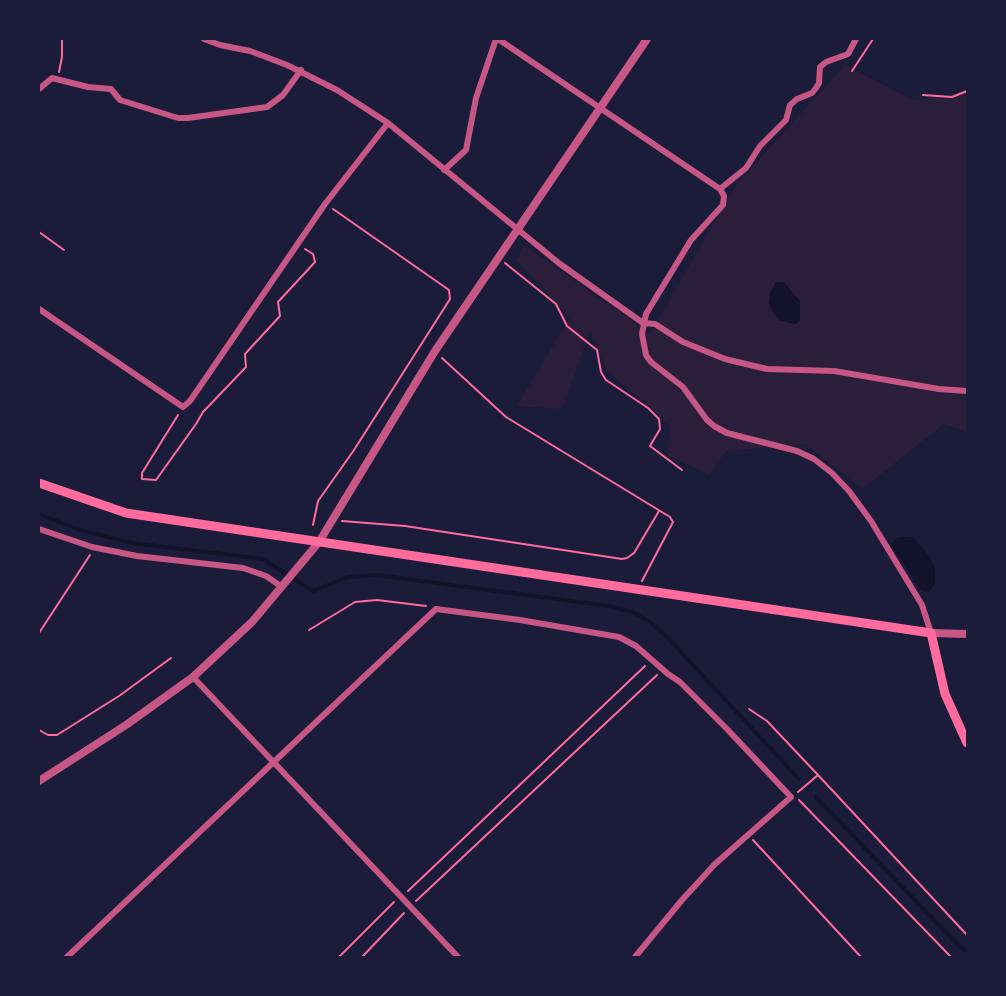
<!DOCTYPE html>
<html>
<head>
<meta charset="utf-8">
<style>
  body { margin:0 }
  #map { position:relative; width:1006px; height:996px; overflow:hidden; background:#1b1b3a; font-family:Ubuntu,sans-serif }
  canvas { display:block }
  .frame { position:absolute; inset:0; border:40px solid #1b1b3a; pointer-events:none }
</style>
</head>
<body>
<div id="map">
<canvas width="1006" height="996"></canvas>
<div class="frame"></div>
</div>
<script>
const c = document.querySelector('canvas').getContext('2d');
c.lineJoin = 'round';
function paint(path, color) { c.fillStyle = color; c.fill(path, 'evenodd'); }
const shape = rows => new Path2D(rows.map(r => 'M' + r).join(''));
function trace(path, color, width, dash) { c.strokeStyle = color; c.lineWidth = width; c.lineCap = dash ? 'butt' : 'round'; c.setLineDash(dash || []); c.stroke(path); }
paint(shape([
  [845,65,913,100,967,93,967,432,944,424,862,489,805,444,726,451,709,474,668,456,670,426,605,369,590,332,562,409,517,406,570,317,516,260,524,245,650,334,735,186]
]), '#2a1e3b');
paint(shape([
  [776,282,784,282,800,301,800,320,796,324,781,321,772,312,769,302,771,291],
  [901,537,913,537,930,557,935,568,935,583,930,591,925,592,920,589,891,545,897,538]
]), '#12122b');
trace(shape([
  [39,514,80,530,133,543,263,559,313,591,348,577,376,575,609,606,632,612,650,622,666,636,799,779],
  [816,797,959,946,967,952]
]), '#12122b', 4);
trace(shape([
  [852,71,873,39],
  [59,72,62,57,62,39],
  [923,95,952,97,967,91],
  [39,232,64,250],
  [505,263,556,304,567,326,597,350,601,372,606,380,648,408,659,419,660,429,650,446,682,470],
  [442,358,506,417,670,517,673,522,642,581],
  [178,415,142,473,142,479,156,480,196,424,203,412,246,367,245,354,280,316,278,302,315,262,313,254,305,249],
  [342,521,405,526,622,559,627,558,634,553,659,511],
  [313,525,318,501,354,450,450,299,449,290,333,209],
  [309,630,355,602,377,600,426,606],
  [39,633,90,555],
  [749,709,767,721,818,775],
  [39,730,48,735,57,735,119,696,171,658],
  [798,792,818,775,967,935],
  [799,800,951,957],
  [753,840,861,957],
  [408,891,645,666],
  [416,901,657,675],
  [339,957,394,902],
  [362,957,404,913]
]), '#ff6b9d', 2);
trace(shape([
  [204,39,220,45,250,51,287,65,337,90,388,123,560,264,643,323,655,324,683,342,725,359,767,369,834,371,939,389,967,391],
  [498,39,720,189,724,196,723,205,691,240,646,314,642,334,646,355,651,362,683,387,707,420,714,426,727,433,797,451,814,459,832,473,849,491,871,521,922,605,931,633],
  [39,89,52,78,88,87,111,89,120,100,178,118,188,118,267,107,283,95,301,70],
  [444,170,466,150,476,98,496,39],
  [720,189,746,168,760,146,786,120,790,105,797,99,812,93,816,88,819,83,820,67,826,62,848,54,856,39],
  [39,309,183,407,190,401,325,204,388,123],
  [39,529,92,547,137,556,243,568,266,576,282,587],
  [193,677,458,957],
  [67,957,436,609,520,620,619,637,636,646,668,674,680,682,727,729,791,797,715,864,682,900,635,957]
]), '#c65784', 6);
trace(shape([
  [931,633,967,634],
  [39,781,126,725,193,677,252,622,319,542,435,351,647,39]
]), '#c65784', 8);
trace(shape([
  [39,483,126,513,931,633,945,694,967,743]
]), '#ff6b9d', 9);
</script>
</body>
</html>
